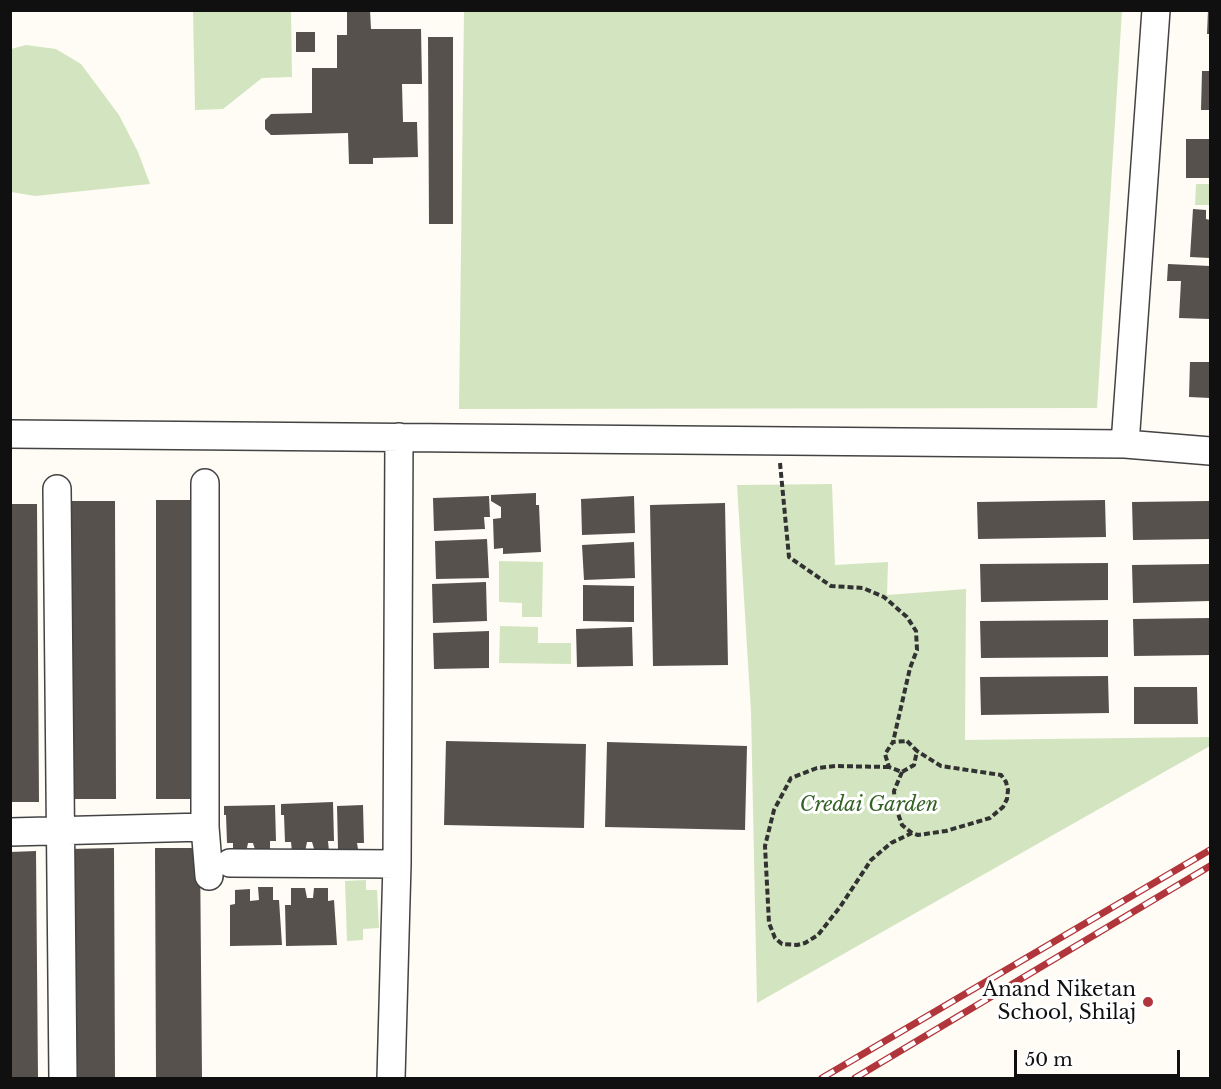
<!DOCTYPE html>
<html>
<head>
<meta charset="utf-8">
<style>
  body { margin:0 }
  #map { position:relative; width:1221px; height:1089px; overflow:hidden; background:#fefcf4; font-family:"Libre Baskerville",serif }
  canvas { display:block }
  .frame { position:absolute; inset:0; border:12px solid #101010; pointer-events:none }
  .scale { position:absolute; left:1014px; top:1050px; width:166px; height:27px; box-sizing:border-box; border:3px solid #101010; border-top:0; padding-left:8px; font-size:18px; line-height:21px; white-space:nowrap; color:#101010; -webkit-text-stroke:4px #fff; paint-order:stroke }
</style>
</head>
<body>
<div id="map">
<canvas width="1221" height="1089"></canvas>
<div class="frame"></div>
<div class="scale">50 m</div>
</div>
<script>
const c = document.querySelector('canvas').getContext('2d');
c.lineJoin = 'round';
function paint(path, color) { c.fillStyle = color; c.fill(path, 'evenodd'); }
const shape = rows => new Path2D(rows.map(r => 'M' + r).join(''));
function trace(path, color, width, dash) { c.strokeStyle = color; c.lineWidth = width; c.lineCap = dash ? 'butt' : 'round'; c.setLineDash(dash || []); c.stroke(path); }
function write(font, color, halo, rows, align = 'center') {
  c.font = font + ' "Libre Baskerville",serif'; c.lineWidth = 6; c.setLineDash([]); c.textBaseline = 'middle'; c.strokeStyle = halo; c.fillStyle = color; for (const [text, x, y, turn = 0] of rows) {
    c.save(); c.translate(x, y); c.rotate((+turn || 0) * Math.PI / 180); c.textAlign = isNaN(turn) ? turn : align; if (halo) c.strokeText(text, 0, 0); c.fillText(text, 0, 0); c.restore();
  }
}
paint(shape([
  [193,11,291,11,292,77,262,78,223,109,195,110],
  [464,11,1122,11,1097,408,459,409],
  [26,45,56,49,81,64,119,115,138,152,150,184,35,196,11,192,11,49],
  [1196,184,1210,184,1210,205,1195,205],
  [832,484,835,565,888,562,887,595,966,589,965,740,1210,737,1210,746,757,1003,751,712,737,485],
  [499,561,543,562,542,617,522,617,522,603,499,602],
  [500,626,538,627,538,643,571,643,571,664,499,663],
  [366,880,366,890,377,890,379,928,363,929,363,940,347,941,345,881]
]), '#d3e5c0');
paint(shape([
  [347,10,370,10,371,29,421,29,422,84,402,84,403,122,417,122,418,157,373,158,373,164,349,164,348,133,275,135,271,135,265,129,265,120,271,114,312,113,312,68,337,68,337,35,347,35],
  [1208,10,1210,10,1210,34,1207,34],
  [296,32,315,32,315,52,296,52],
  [428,37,453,37,453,224,429,224],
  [1202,71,1210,71,1210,110,1201,110],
  [1186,139,1210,139,1210,178,1186,178],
  [1193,209,1206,210,1206,219,1210,220,1210,258,1190,257],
  [1168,264,1210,266,1210,319,1179,318,1181,281,1167,281],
  [1190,362,1210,362,1210,398,1189,397],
  [536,493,536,505,539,505,541,552,503,554,503,548,494,549,493,519,501,518,501,507,491,501,491,495],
  [489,496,490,517,484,517,485,529,434,531,433,498],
  [634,496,635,533,582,535,581,499],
  [156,500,201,500,203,799,156,799],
  [1105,500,1106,537,978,539,977,502],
  [70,501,115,501,116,799,70,799],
  [1210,501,1210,539,1133,540,1132,502],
  [725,503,728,665,653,666,650,505],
  [10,504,37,504,39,802,10,802],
  [487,539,489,578,436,579,435,541],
  [634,542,635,578,584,580,582,545],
  [1108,563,1108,600,981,602,980,564],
  [1210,564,1210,601,1133,603,1132,565],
  [486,582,487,621,433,623,432,584],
  [583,585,634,586,634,622,583,621],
  [1210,618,1210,655,1134,656,1133,619],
  [1108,620,1108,657,981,658,980,621],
  [632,627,633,666,577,667,576,629],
  [489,631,489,668,434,669,433,633],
  [1108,676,1109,713,981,715,980,677],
  [1134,687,1197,687,1198,724,1134,724],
  [446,741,586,744,584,828,444,825],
  [607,742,747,746,745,830,605,827],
  [333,802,334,841,328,841,329,851,315,852,312,842,307,842,305,852,292,852,291,842,285,842,284,815,281,815,281,804],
  [275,805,276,841,270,841,270,853,256,853,253,843,248,843,246,853,233,853,233,843,227,843,226,815,224,815,224,806],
  [363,805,364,843,357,843,358,849,338,849,337,806],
  [114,848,115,1078,69,1078,69,849],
  [155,848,200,848,202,1078,156,1078],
  [36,851,38,1078,10,1078,10,852],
  [258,887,273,887,273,900,279,900,282,945,230,946,230,905,235,904,235,890,250,889,250,901,259,900],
  [291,888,305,888,307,898,313,898,314,888,328,888,328,901,334,900,337,945,286,946,285,905,291,905]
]), '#57514d');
const minor = shape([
  [10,434,1125,444,1210,451],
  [1125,444,1156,10],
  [57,489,63,1078],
  [205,827,209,876],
  [10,832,205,827,205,483],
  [230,863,397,864],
  [391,1078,397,864,399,437]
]);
trace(minor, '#434343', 30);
trace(shape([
  [780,463,789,557,831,586,863,588,884,597,907,617,916,631,917,650,910,668,893,742],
  [907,741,917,751,914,765,902,772,889,767,885,754,893,742,907,741],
  [889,767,836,766,817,768,791,778,774,810,765,846,769,923,775,938,782,944,797,945,805,943,818,935,840,907,871,860,891,843,912,833],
  [902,772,894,791,895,805,902,825,912,833,918,835,946,831,990,818,1003,807,1007,799,1008,790,1006,782,1001,775,941,766,917,751]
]), '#323232', 4, [6, 3]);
trace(minor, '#fff', 27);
const rail = shape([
  [822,1078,1210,850],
  [855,1078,1210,866]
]);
trace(rail, '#b1363c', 7);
trace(rail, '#fff', 4.5, [14]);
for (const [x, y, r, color] of [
  [1148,1002,6,"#b1363c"]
]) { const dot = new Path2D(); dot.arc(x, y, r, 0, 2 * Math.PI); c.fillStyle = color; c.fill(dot); trace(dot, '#fff', 2); }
write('italic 20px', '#336126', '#fff', [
  ["Credai Garden",869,805]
]);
write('20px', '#101010', '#fff', [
  ["Anand Niketan",1136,990],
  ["School, Shilaj",1136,1013]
], 'right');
</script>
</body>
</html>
